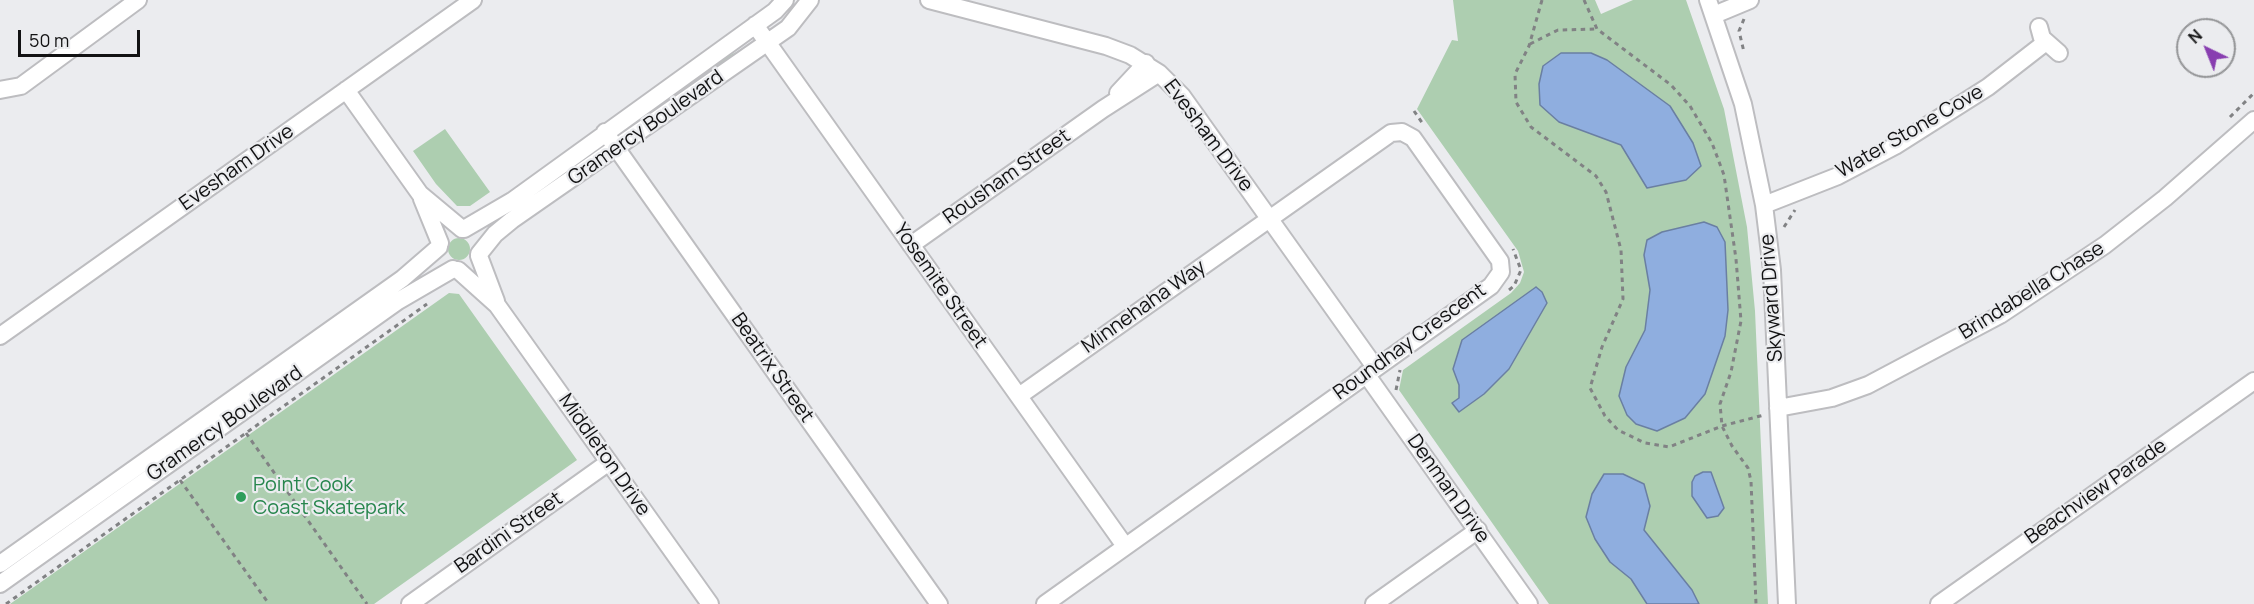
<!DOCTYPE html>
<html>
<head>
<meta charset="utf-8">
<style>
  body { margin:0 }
  #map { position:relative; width:2254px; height:604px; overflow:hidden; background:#ebecef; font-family:Manrope,sans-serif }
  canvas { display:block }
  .north { position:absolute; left:2176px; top:18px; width:60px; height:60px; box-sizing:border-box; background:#ebecef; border:2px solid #949597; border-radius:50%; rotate:317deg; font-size:16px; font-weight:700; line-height:24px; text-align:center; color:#121213 }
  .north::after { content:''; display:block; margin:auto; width:21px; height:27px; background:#883eb0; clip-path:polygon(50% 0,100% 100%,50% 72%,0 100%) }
  .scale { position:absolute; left:18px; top:30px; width:122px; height:27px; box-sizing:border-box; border:3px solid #121213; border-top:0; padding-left:8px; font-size:18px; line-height:21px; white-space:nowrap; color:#121213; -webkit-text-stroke:4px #ebecef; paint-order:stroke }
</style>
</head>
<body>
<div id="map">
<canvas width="2254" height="604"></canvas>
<div class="north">N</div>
<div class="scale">50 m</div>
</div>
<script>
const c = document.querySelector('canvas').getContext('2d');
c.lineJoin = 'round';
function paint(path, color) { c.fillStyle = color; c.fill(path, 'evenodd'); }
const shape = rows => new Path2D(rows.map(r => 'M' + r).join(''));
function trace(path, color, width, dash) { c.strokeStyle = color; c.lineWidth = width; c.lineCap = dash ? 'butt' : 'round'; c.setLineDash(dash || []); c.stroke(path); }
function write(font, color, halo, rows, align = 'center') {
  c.font = font + ' Manrope,sans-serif'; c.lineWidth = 4.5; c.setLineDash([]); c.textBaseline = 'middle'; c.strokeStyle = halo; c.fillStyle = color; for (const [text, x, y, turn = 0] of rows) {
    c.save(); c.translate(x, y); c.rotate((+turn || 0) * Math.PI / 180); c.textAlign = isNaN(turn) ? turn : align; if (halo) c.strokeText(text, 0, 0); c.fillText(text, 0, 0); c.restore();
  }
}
paint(shape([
  [1453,0,1595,0,1601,14,1633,0,1686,0,1724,109,1747,227,1755,311,1768,604,1549,604,1399,390,1403,370,1511,293,1520,283,1524,272,1518,251,1417,109,1452,40,1458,41],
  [746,48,627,130,721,59],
  [445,129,490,192,470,206,457,206,436,184,413,151],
  '448 249a11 11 0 1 1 22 0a11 11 0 1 1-22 0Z',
  [449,293,459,294,577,460,422,570,374,604,10,604]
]), '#adceb0');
const water = shape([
  [1561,53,1591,53,1607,60,1670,106,1693,143,1701,166,1686,180,1647,188,1621,145,1559,122,1540,105,1539,84,1543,66,1561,53],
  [1704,222,1717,227,1725,242,1728,310,1725,336,1705,394,1685,418,1657,431,1636,424,1627,415,1619,396,1626,367,1645,330,1650,290,1644,255,1647,240,1662,232,1704,222],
  [1536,287,1542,292,1547,303,1509,369,1484,394,1459,412,1452,403,1459,398,1459,385,1453,369,1462,340,1536,287],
  [1703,472,1711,472,1724,508,1718,516,1707,518,1692,496,1692,482,1695,476,1703,472],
  [1604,474,1623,474,1644,484,1650,506,1644,530,1692,590,1699,604,1647,604,1631,579,1610,562,1595,539,1586,517,1592,494,1604,474]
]);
paint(water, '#8faedf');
trace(water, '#6a7fa2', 1.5);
const street = shape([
  [929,0,1106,46,1130,55,1159,73,1182,96,1375,367],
  [1708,0,1743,104,1764,205,1772,270,1787,604],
  [1714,15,1750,0],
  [755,25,1125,546],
  [2039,27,2042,38,2059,53],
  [0,90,21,86,138,0],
  [346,90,420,194,462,229],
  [1118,93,1146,63],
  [605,132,939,604],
  [422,199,440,243],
  [1764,205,1838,176,1895,146,1988,87,2046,42],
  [464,229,512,201,775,11,785,0],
  [911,245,1103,109,1159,73],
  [479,254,495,234,512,220,788,28,810,0],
  [479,256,496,301],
  [458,270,497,305,710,604],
  [0,336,473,0],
  [1366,374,1529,604],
  [1019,396,1391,133,1402,132,1413,138,1500,261,1501,272,1491,286,1045,604],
  [1778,408,1832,398,1868,385,2000,315,2105,245,2165,198,2254,120],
  [0,564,402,279,439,247],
  [0,584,398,301,453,269],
  [410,604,609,462],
  [1374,604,1478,530],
  [1939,604,2254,381]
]);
trace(street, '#bdbdc0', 20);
trace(shape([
  [1542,0,1529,46,1515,74,1516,102,1531,127,1596,176,1606,192,1621,250,1623,299,1602,347,1590,388,1605,416,1618,430,1645,443,1669,447,1722,426,1764,415],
  [1584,0,1597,29,1671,85,1690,106,1712,143,1724,175,1736,259,1741,321,1731,372,1720,404,1722,426,1732,446,1748,468,1751,481,1756,604],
  [1744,19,1739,31,1744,52],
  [1530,44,1558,30,1597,29],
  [1414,111,1423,124],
  [2230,117,2254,93],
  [1784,227,1795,210],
  [1509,290,1514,286,1521,270,1513,249],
  [1396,390,1400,370],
  [246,433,367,604],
  [180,480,269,604],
  [6,604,427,304]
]), '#818284', 3, [4.5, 4.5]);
trace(street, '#fff', 16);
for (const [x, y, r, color] of [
  [241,497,6,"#2e9e5b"]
]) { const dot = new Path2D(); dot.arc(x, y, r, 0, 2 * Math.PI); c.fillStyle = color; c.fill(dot); trace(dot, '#ebecef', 2); }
write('20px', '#121213', '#ebecef', [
  ["Gramercy Boulevard",646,128,-35],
  ["Water Stone Cove",1910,132,-30],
  ["Evesham Drive",1208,136,53],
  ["Evesham Drive",237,168,-35],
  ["Rousham Street",1007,177,-35],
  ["Yosemite Street",940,286,55],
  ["Brindabella Chase",2032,291,-32],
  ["Skyward Drive",1772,298,-94],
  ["Minnehaha Way",1144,307,-35],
  ["Roundhay Crescent",1410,342,-36],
  ["Beatrix Street",772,368,55],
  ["Gramercy Boulevard",225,424,-35],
  ["Middleton Drive",604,455,55],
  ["Denman Drive",1448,489,55],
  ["Beachview Parade",2096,492,-35],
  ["Bardini Street",509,533,-35]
]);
write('20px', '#27864d', '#ebecef', [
  ["Point Cook",253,485],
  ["Coast Skatepark",253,508]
], 'left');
</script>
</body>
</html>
